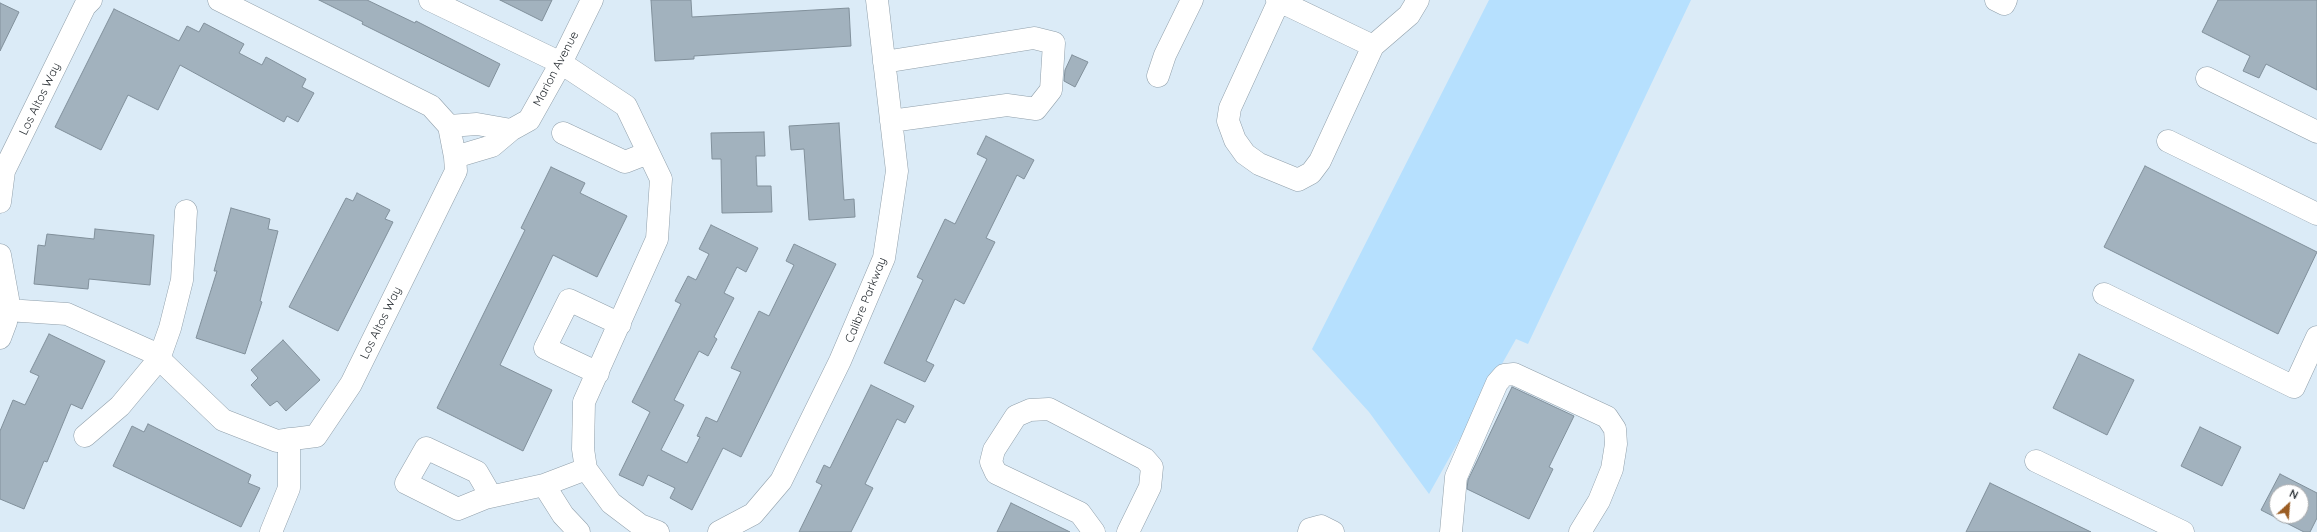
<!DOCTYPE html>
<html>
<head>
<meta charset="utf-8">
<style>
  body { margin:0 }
  #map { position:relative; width:2317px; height:532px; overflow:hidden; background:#dbebf7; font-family:Quicksand,sans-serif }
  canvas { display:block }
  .north { position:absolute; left:2269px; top:484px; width:40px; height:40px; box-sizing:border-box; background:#fff; border:1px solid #a9abad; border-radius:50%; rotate:26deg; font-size:11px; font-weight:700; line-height:16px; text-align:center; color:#282e33 }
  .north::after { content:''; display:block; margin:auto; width:14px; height:18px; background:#9b5d23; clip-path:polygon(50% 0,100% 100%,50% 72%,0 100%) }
</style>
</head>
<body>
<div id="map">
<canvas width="2317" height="532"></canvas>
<div class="north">N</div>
</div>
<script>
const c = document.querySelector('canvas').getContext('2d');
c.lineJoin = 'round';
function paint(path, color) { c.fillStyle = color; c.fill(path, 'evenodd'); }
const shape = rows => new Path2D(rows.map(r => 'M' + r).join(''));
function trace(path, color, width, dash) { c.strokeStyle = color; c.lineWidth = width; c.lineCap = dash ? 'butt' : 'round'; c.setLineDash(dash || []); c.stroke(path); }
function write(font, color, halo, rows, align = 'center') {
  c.font = font + ' Quicksand,sans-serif'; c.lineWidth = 4; c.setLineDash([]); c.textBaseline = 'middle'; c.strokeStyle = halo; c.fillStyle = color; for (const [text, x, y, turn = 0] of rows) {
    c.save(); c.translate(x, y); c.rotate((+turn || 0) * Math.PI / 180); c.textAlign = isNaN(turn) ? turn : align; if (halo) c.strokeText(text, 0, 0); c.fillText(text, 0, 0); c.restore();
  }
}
paint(shape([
  [1489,0,1691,0,1528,344,1516,339,1429,494,1369,412,1312,349]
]), '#b6e0fe');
const building = shape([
  [319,0,367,0,415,23,416,21,500,64,489,87,362,24,363,22,319,0],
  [500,0,552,0,542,21,500,0],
  [651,0,691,0,692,17,849,8,851,46,694,56,694,59,655,61,651,0],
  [2218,0,2317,0,2317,90,2266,64,2259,78,2243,71,2250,56,2202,32,2218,0],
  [0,3,19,12,0,51,0,3],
  [114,9,179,41,187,26,199,32,204,23,244,44,239,53,262,65,266,57,306,79,302,87,314,93,298,122,287,116,284,122,180,65,158,110,128,95,101,150,55,127,114,9],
  [1072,55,1088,62,1075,87,1064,81,1065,70,1072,55],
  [839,123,844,200,854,199,855,217,809,220,804,149,791,150,789,126,839,123],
  [764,132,765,156,756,156,757,186,771,186,772,212,722,213,721,159,712,159,711,133,764,132],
  [986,136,1034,160,1024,179,1017,175,986,238,995,242,964,304,955,299,926,361,934,365,925,382,884,363,923,280,917,277,945,219,955,224,987,159,977,154,986,136],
  [2145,166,2317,252,2278,334,2104,247,2145,166],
  [551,167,585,183,580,193,627,216,597,277,553,255,500,365,552,390,523,451,437,408,525,230,521,228,551,167],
  [357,193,390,210,385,219,393,222,338,331,289,307,346,198,353,201,357,193],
  [231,208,270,219,268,229,278,231,260,301,262,302,245,354,196,338,217,271,214,271,231,208],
  [711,225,758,248,746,272,737,267,724,293,734,298,714,337,717,339,708,356,699,351,674,400,684,405,661,450,687,463,700,437,697,436,706,417,717,422,741,372,731,368,759,311,769,316,794,265,786,261,794,244,836,264,741,457,723,448,692,510,670,498,675,488,648,475,643,486,619,475,650,412,632,402,681,304,675,301,688,276,696,280,709,254,699,249,711,225],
  [95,229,154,235,150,285,89,279,88,289,34,284,38,245,45,246,47,234,94,239,95,229],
  [49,334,105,361,82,409,71,404,47,462,44,461,24,509,0,499,0,431,13,400,25,405,39,376,30,372,49,334],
  [283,340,320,380,286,411,277,401,270,406,251,385,258,378,251,370,283,340],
  [2079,354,2134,380,2107,435,2053,408,2079,354],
  [871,385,914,406,905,423,897,419,865,484,873,488,851,532,799,532,822,485,816,482,824,465,830,468,871,385],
  [1512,387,1574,416,1549,467,1553,469,1529,519,1467,489,1468,480,1478,459,1512,387],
  [148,424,251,475,248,483,260,488,241,527,113,466,132,426,144,432,148,424],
  [2200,427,2241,447,2222,486,2181,466,2200,427],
  [2280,474,2317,493,2317,518,2310,532,2304,532,2261,510,2280,474],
  [2277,492,2301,492,2301,516,2277,516,2277,492],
  [1990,483,2091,532,1966,532,1990,483],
  [1011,503,1070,532,997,532,1011,503]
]);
paint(building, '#a2b2be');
trace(building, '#81909b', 1);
const minor = shape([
  [430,0,561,63,626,106,661,179,657,239,584,402,583,449,586,469,611,503,640,525,658,532],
  [1277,0,1373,46,1320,161,1311,173,1298,180,1259,164,1245,154,1235,140,1228,121,1230,108,1279,1],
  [1996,0,2004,4,2006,0],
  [1373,46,1409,15,1418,0],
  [884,62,1034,38,1054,43,1051,90,1036,109,1007,105,891,121],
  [1158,76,1165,55,1192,0],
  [2207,78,2317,132],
  [449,126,477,124,511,130],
  [563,133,625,162,648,153],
  [2168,141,2317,214],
  [455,157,492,146,511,130,529,120,561,63,592,0],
  [0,202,4,171,85,6,91,0],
  [0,255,8,299,6,322,0,338],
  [2104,294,2294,387,2317,337],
  [7,310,67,314,152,352,223,420,277,441,316,436,351,384,456,171,455,157,449,126,431,106,219,0],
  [598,373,545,348,569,300,620,324],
  [85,436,120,406,159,359,170,328,182,280,186,211],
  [2036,461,2183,532],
  [544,485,563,515,579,532],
  [491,496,477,472,426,448,406,483,458,509,485,498,544,485,586,469],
  [271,532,289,488,289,439],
  [719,532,753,514,781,481,840,361,884,258,897,171,877,0],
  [1094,532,1080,513,996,473,991,462,994,450,1016,416,1030,410,1049,409,1145,459,1152,467,1150,487,1128,532],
  [1309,532,1310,529,1321,526,1333,532],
  [1451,532,1456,477,1497,383,1504,375,1514,374,1607,417,1615,429,1616,444,1612,469,1599,501,1580,532]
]);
trace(minor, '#909faa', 23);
trace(minor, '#fff', 22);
write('12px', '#282e33', '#fff', [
  ["Marion Avenue",556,69,-62],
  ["Los Altos Way",40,99,-64],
  ["Calibre Parkway",866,300,-68],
  ["Los Altos Way",381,323,-64]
]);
</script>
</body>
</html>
